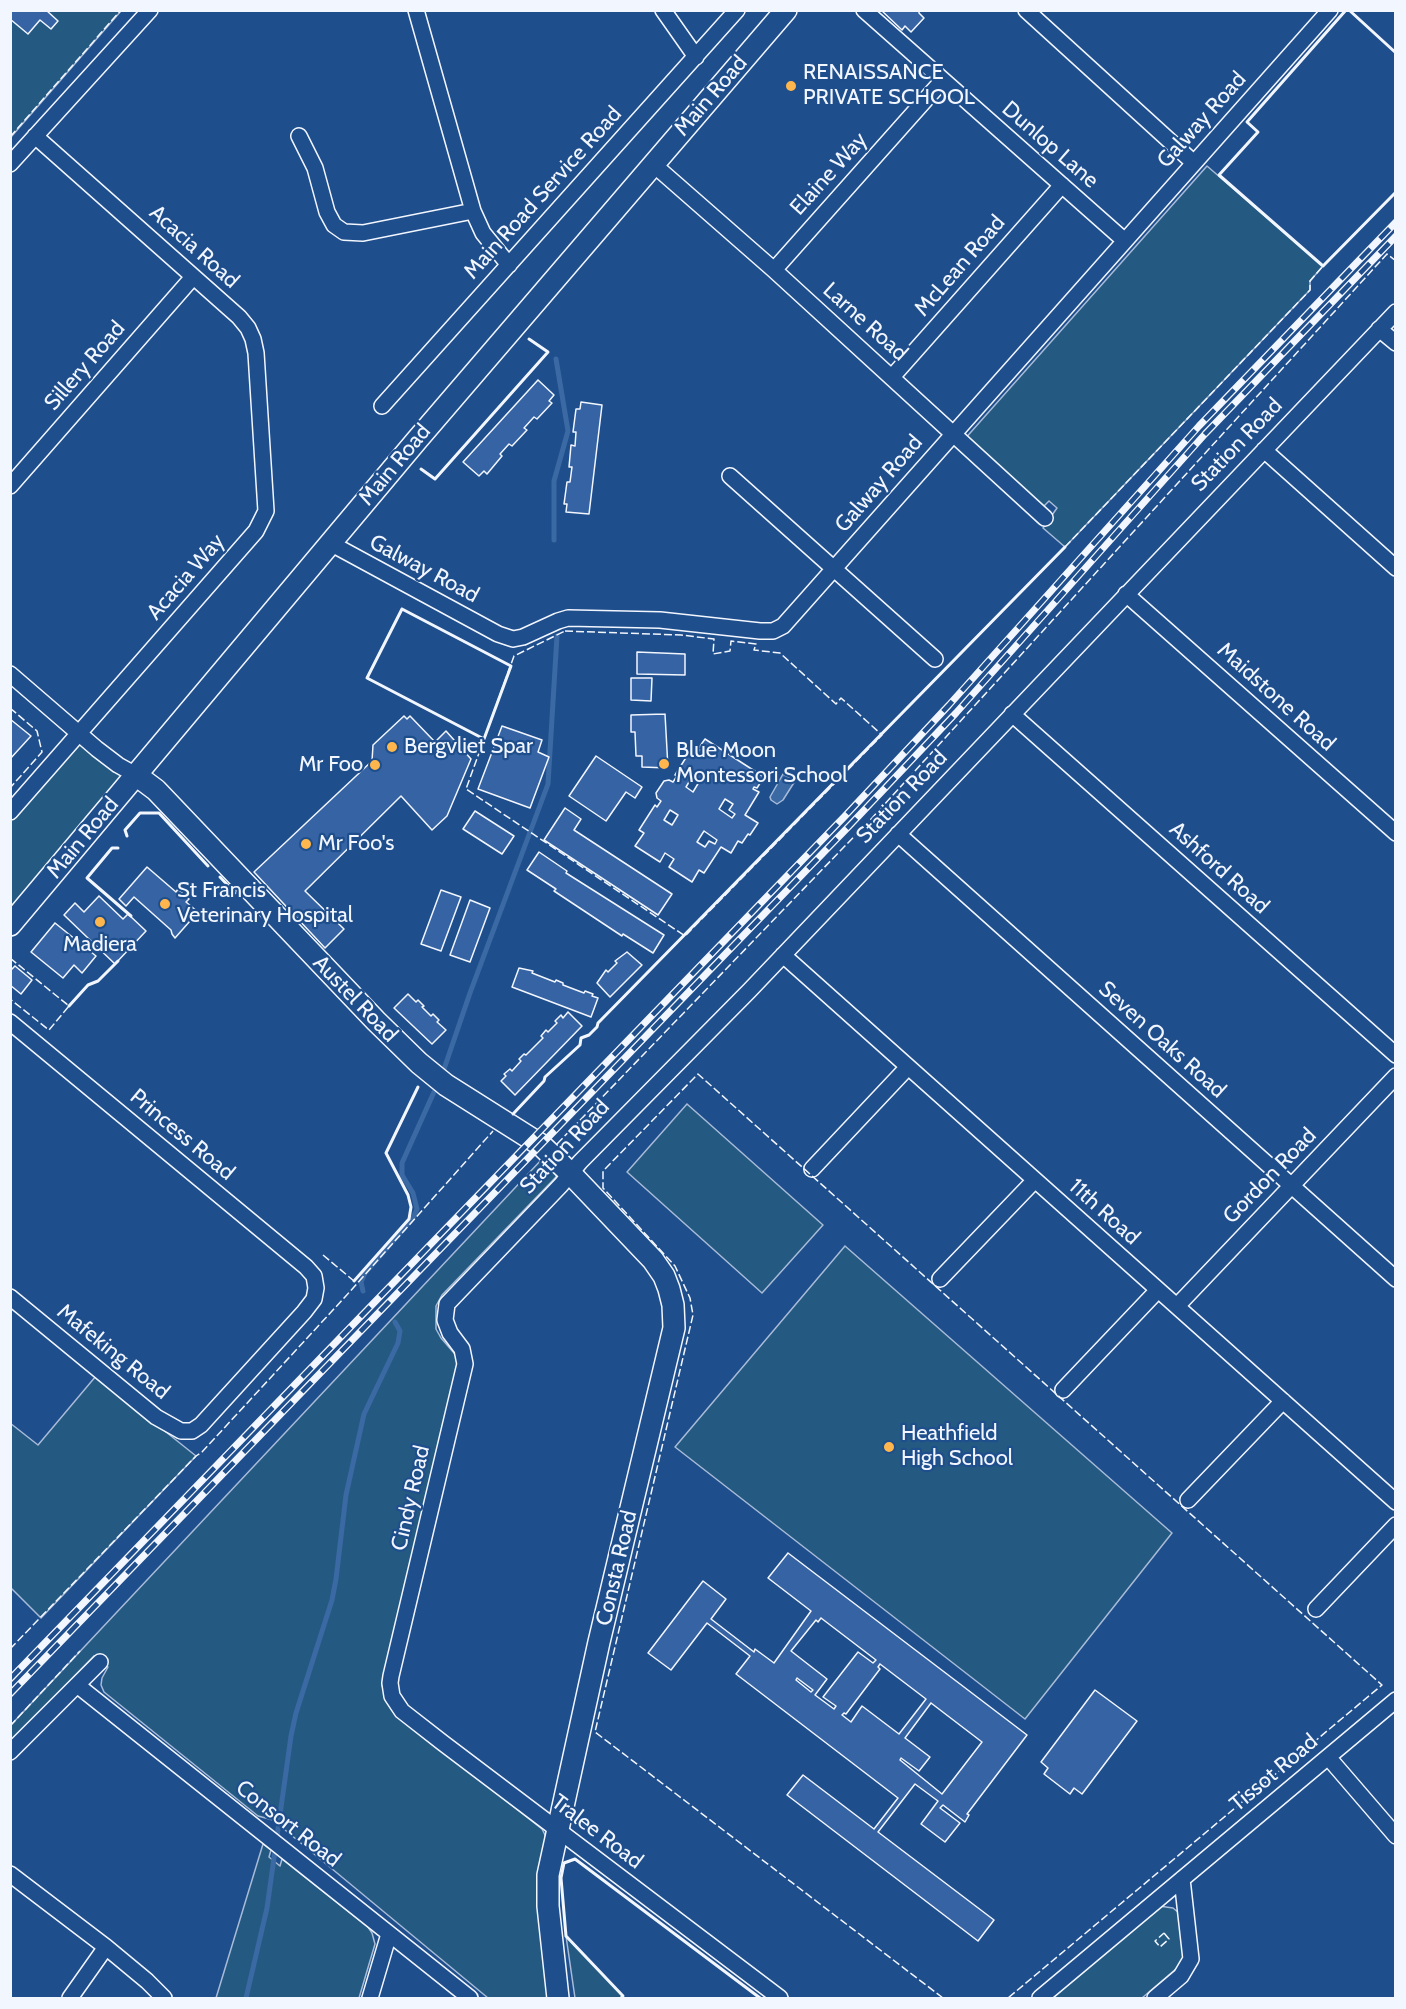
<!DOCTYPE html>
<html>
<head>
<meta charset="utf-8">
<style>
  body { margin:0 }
  #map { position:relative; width:1406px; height:2009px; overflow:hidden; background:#1f4e8c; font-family:Cabin,sans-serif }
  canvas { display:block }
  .frame { position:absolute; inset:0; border:12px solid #f2f6ff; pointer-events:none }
</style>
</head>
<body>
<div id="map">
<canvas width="1406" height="2009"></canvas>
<div class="frame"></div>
</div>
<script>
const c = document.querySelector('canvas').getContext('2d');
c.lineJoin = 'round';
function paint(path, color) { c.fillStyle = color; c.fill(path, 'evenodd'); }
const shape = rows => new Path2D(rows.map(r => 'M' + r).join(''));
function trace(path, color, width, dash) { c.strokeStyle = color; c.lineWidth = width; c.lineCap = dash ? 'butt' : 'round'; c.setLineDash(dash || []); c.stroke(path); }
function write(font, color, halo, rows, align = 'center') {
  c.font = font + ' Cabin,sans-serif'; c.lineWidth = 4.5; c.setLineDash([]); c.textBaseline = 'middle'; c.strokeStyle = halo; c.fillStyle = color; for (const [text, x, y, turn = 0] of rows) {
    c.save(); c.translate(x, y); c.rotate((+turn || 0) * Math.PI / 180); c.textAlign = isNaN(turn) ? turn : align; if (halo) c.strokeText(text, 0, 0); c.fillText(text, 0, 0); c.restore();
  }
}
const green = shape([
  [11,11,121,11,11,137,11,11],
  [1207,166,1323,266,1310,281,1310,290,1065,547,1043,528,1057,508,1049,501,1041,509,963,441,1207,166],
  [78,734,136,775,11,922,11,812,78,734],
  [687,1104,823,1225,762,1293,627,1172,687,1104],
  [543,1158,557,1174,556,1177,442,1295,436,1306,436,1329,441,1338,454,1353,457,1359,457,1367,382,1685,387,1702,396,1714,542,1829,545,1835,549,1998,488,1998,273,1820,258,1816,104,1692,101,1685,102,1678,108,1667,94,1656,11,1742,10,1726,543,1158],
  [845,1246,1172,1533,1025,1719,675,1447,845,1246],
  [96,1376,196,1456,41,1618,11,1588,10,1423,38,1445,96,1376],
  [263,1844,271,1850,269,1857,280,1866,282,1859,368,1927,372,1933,375,1944,359,1998,216,1998,263,1844],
  [1159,1906,1173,1908,1179,1913,1184,1948,1183,1959,1177,1968,1142,1998,1051,1998,1159,1906],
  [566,1936,623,1996,621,1998,575,1998,566,1936]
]);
paint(green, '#245a82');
trace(green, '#a8bbd7', 1.5);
const water = shape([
  [783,774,795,781,783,800,777,804,771,800,770,797,783,774]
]);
paint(water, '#3b69a3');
trace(water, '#a8bbd7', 1.5);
trace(shape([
  [554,540,554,481,568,431,556,359],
  [444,1069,470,993,548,784,557,636],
  [363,1291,361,1282,365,1273,413,1218,417,1209,413,1193,402,1175,402,1163,434,1092],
  [246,1998,267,1908,291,1736,296,1713,332,1600,336,1579,346,1495,364,1414,398,1343,400,1331,395,1322]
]), '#3b69a3', 5);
const building = shape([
  [10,10,46,10,58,21,51,29,40,20,28,34,10,19,10,10],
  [881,10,919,10,919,13,924,18,911,32,905,26,902,30,881,10],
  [538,380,554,395,549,401,552,403,537,419,534,417,524,428,527,430,512,446,509,444,500,454,502,456,487,474,484,471,479,476,463,462,538,380],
  [581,402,602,405,589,514,566,512,567,504,564,504,567,482,570,482,572,467,569,467,571,445,575,446,576,432,573,432,576,409,580,409,581,402],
  [637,652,685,654,685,675,637,674,637,652],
  [631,678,652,678,651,701,631,700,631,678],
  [665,714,668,768,642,767,642,756,636,756,635,732,631,732,631,715,665,714],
  [404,716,407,719,410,716,435,742,446,731,471,759,447,816,432,830,401,796,305,891,344,929,325,948,254,872,372,761,373,745,404,716],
  [10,719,31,736,10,759,10,719],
  [502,726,542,740,538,752,549,757,530,808,478,789,502,726],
  [705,739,764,777,757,788,754,787,753,789,759,792,745,815,758,823,750,835,748,834,742,843,738,841,731,853,721,847,704,873,699,870,692,882,669,867,674,859,665,853,660,862,635,846,644,833,639,830,655,805,657,807,661,801,657,798,656,793,664,781,669,780,673,782,677,776,675,775,692,748,698,752,700,750,698,749,705,739],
  [692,777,699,782,693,792,686,787,692,777],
  [725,799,733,804,729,810,735,814,732,818,719,809,725,799],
  [670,810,678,815,672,825,664,820,670,810],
  [704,831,717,840,715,844,709,841,705,847,697,842,704,831],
  [596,756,642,787,635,798,626,792,606,821,569,796,596,756],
  [565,808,581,819,574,830,672,894,658,915,544,840,565,808],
  [475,811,514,836,502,854,463,829,475,811],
  [539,852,567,871,566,873,664,935,653,953,623,934,622,936,554,891,556,889,527,870,539,852],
  [147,867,176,892,178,889,189,899,186,902,198,912,175,938,172,934,171,930,134,897,126,906,119,899,147,867],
  [441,890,461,897,441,951,421,944,441,890],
  [99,896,123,919,128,914,146,931,115,964,64,915,75,903,84,912,99,896],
  [470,900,490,908,470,962,450,955,470,900],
  [55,923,96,956,82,973,74,965,63,978,31,952,55,923],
  [627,952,642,965,610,997,597,983,606,970,608,972,617,963,615,961,627,952],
  [15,966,32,980,21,994,10,985,10,971,15,966],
  [519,968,533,971,532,973,555,982,556,980,563,983,563,985,584,993,585,991,593,994,592,996,598,998,591,1017,512,987,519,968],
  [408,994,416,1002,418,1000,424,1006,422,1007,431,1016,433,1014,439,1020,437,1022,446,1030,432,1044,394,1008,408,994],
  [568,1012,582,1026,515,1095,501,1081,506,1076,504,1074,510,1069,512,1071,521,1061,519,1059,524,1054,526,1055,543,1038,541,1036,546,1030,548,1032,557,1023,555,1021,561,1015,563,1018,568,1012],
  [788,1553,1027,1735,967,1814,969,1815,965,1822,943,1805,940,1808,960,1823,945,1842,921,1824,938,1801,915,1784,878,1832,994,1920,978,1941,787,1795,803,1775,874,1829,898,1798,736,1674,750,1656,707,1623,671,1670,648,1653,703,1581,726,1599,711,1619,754,1652,755,1649,774,1663,811,1611,768,1578,788,1553],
  [821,1618,876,1660,873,1663,858,1652,823,1697,836,1706,834,1709,815,1695,827,1679,791,1651,816,1620,818,1622,821,1618],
  [880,1664,926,1699,899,1734,862,1706,851,1722,842,1715,844,1713,846,1714,880,1669,878,1667,880,1664],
  [797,1678,813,1690,811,1692,796,1680,797,1678],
  [931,1703,982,1742,942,1794,900,1760,901,1758,919,1771,930,1757,905,1738,931,1703],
  [1095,1690,1137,1721,1082,1794,1074,1788,1070,1794,1044,1774,1048,1768,1041,1762,1095,1690]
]);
paint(building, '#3563a3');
trace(building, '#f2f6ff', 1.5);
const street = shape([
  [416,10,473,211,483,233,509,265],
  [663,10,696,57],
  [864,10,1125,241],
  [1026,10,1194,163],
  [299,136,315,168,327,212,334,225,344,232,363,233,473,211],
  [10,164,150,10],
  [653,164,774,270,1045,518],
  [774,270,943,80],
  [1379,329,1396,343],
  [892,377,1062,185],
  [382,406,737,10],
  [1264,450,1396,568],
  [730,476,935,659],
  [10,486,193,277],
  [330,543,498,634,513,639,523,637,558,621,568,618,660,620,760,631,773,631,783,626,1330,10],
  [1126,594,1396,833],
  [10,674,97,749,118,765,136,775],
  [1012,714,1396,1055],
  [10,812,256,531,266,511,256,353,253,339,248,328,239,317,35,136],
  [898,834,1396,1279],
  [783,955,1396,1502],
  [10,1022,306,1267,314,1276,316,1288,314,1299,304,1312,201,1425,192,1431,181,1431,156,1417,10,1297],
  [812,1169,908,1067],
  [940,1279,1035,1180],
  [1177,1306,1396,1076],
  [1063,1390,1158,1290],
  [1188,1500,1283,1401],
  [1316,1609,1396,1525],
  [77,1685,470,1998],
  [10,1752,100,1662],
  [1328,1757,1396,1836],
  [10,1874,106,1947,147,1981,164,1998],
  [70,1998,106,1947],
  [370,1998,389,1934],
  [780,1998,443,1743,402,1711,392,1696,390,1683,391,1676,465,1364,462,1349,450,1333,445,1320,447,1304,561,1185,580,1162,749,991,1396,312],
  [1040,1998,1396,1700],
  [1155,1998,1181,1976,1191,1959,1182,1879]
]);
const secondary = shape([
  [136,775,156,790,376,1021,419,1063,446,1085,541,1145,570,1173,653,1260,664,1276,669,1289,673,1305,674,1328,599,1642,548,1875,548,1906,558,1998],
  [10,925,417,440,786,10]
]);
trace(street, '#f2f6ff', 18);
trace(secondary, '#f2f6ff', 24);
trace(street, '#1f4e8c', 15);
trace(secondary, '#1f4e8c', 21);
const rail = shape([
  [10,1679,845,816,949,705,1199,426,1396,222],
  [10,1694,852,823,956,713,1205,434,1396,236]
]);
trace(rail, '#f2f6ff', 7);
trace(rail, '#1f4e8c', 4.5, [14]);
trace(shape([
  [10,137,121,10],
  [1065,547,1310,290,1310,281,1323,266],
  [565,631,681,635,714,639,713,654,730,651,731,641,756,644,754,650,780,653,836,704,841,698,882,735,685,936,466,789,514,656,565,631],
  [10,708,37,731,42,752,10,788],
  [10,958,69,1006,49,1030,10,999],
  [557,1144,872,818,1387,254,1396,261],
  [323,1255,354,1281],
  [10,1649,196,1456,202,1452,345,1297,493,1131],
  [10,1726,80,1651],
  [1164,1933,1169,1939,1160,1947,1155,1941,1164,1933],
  [943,1998,595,1732,693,1315,690,1298,675,1266,603,1188,603,1171,698,1074,1382,1685,1008,1998]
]), '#f2f6ff', 1.5, [8, 3]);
trace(shape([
  [1346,10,1247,122,1258,132,1219,175,1323,266,1396,192],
  [1349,10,1396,53],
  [421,469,435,479,548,352,529,339],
  [402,609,511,666,484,739,367,678,402,609],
  [127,836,125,830,140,813,159,813,208,866],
  [118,848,112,848,87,878,131,916],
  [220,877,235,893],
  [69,1006,88,985,98,981,118,961],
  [513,1114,544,1081,545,1077,580,1045,581,1038,589,1035,597,1027,598,1023,1065,547],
  [354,1281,409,1219,411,1207,408,1195,386,1153,418,1087],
  [621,1998,623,1996,566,1936,561,1878,564,1863,575,1859,760,1998]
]), '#f2f6ff', 3);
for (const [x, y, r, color] of [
  [791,86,6,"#ffb74d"],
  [392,747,6,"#ffb74d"],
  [664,764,6,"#ffb74d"],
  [375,765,6,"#ffb74d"],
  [306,844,6,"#ffb74d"],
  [165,904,6,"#ffb74d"],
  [100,922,6,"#ffb74d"],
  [889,1447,6,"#ffb74d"]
]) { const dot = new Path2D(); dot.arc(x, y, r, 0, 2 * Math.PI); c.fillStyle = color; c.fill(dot); trace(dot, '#1f4e8c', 2); }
write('22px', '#f2f6ff', '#1f4e8c', [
  ["RENAISSANCE",803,73],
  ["PRIVATE SCHOOL",803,98],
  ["Bergvliet Spar",404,747],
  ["Blue Moon",676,751],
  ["Montessori School",676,776],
  ["Mr Foo",363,765,"right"],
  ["Mr Foo's",318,844],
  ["St Francis",177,891],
  ["Veterinary Hospital",177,916],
  ["Madiera",100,945,"center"],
  ["Heathfield",901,1434],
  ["High School",901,1459]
], 'left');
write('22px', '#f2f6ff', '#1f4e8c', [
  ["Main Road",711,96,-49],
  ["Galway Road",1202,120,-48],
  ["Dunlop Lane",1050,145,41],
  ["Elaine Way",829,174,-48],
  ["Main Road Service Road",543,193,-48],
  ["Acacia Road",194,247,42],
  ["McLean Road",960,266,-49],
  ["Larne Road",865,322,42],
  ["Sillery Road",85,366,-49],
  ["Station Road",1237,445,-46],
  ["Main Road",395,465,-50],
  ["Galway Road",879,484,-49],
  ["Galway Road",424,569,28],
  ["Acacia Way",186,577,-49],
  ["Maidstone Road",1276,697,42],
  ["Station Road",902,797,-46],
  ["Main Road",83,838,-50],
  ["Ashford Road",1219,868,42],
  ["Austel Road",355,999,46],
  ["Seven Oaks Road",1162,1040,42],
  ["Princess Road",182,1135,40],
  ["Station Road",565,1147,-47],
  ["Gordon Road",1270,1176,-46],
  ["11th Road",1104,1212,42],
  ["Mafeking Road",113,1352,39],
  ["Cindy Road",411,1498,-77],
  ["Consta Road",617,1568,-77],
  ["Tissot Road",1274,1773,-40],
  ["Consort Road",288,1824,38],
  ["Tralee Road",597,1832,37]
]);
</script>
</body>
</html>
